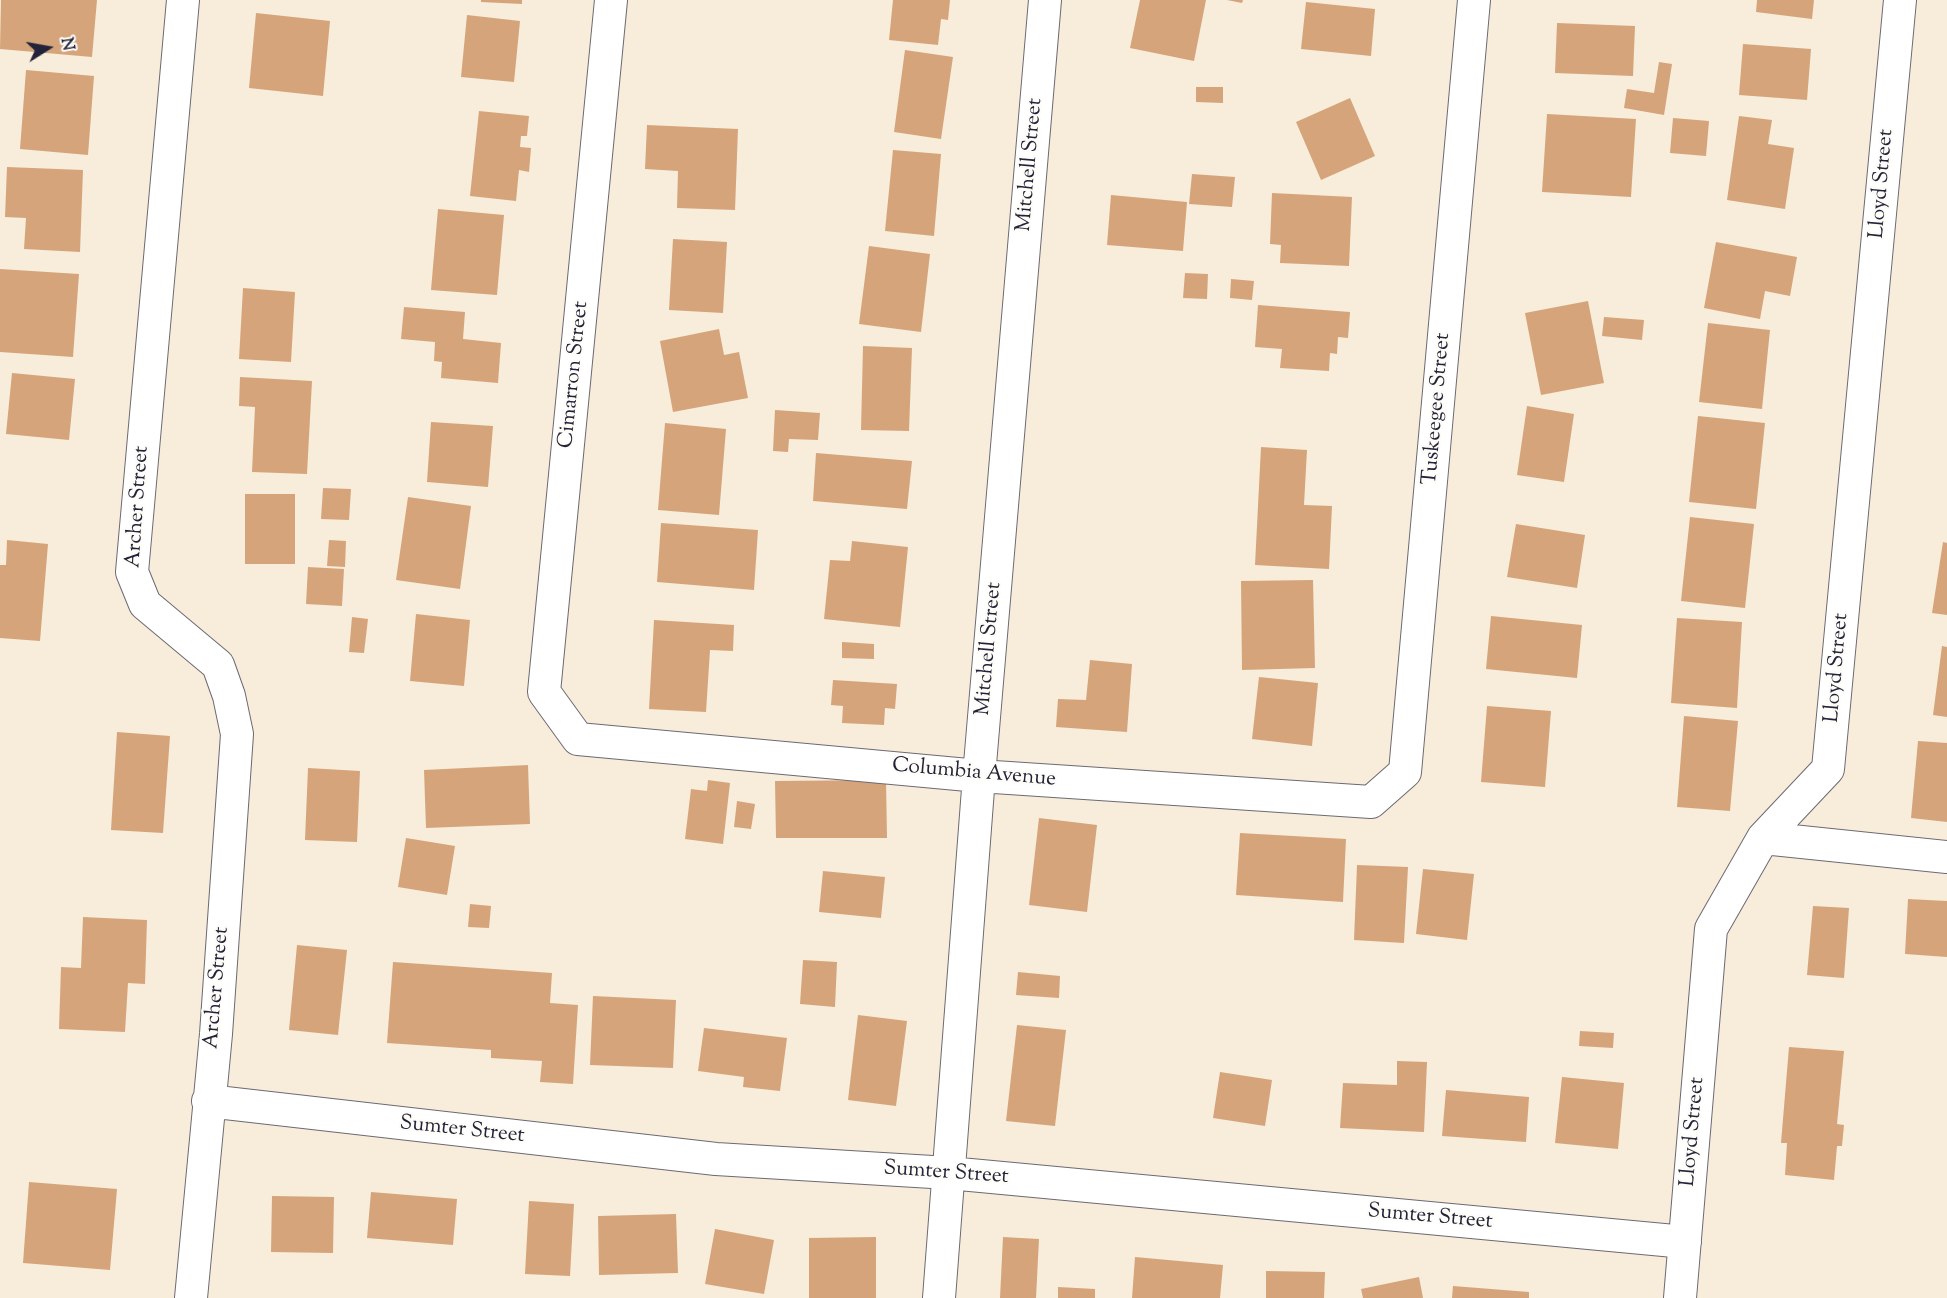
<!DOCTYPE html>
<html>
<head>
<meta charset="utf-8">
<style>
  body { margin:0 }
  #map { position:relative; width:1947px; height:1298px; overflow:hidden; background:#f7edda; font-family:"Sorts Mill Goudy",serif }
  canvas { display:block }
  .north { position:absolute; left:18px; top:18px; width:60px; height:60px; -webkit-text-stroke:4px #fdfcf7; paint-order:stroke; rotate:79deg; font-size:16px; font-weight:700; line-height:24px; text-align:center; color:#22223b }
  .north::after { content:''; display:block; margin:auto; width:21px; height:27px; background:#22223b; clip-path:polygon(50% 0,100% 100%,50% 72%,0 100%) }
</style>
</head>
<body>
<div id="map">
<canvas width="1947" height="1298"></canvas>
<div class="north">N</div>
</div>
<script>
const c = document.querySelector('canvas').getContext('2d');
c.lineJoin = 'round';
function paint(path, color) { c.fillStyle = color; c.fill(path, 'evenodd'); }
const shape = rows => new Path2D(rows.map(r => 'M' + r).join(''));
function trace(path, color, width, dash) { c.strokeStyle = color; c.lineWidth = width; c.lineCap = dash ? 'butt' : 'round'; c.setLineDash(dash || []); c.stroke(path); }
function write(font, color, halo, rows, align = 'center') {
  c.font = font + ' "Sorts Mill Goudy",serif'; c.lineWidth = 4.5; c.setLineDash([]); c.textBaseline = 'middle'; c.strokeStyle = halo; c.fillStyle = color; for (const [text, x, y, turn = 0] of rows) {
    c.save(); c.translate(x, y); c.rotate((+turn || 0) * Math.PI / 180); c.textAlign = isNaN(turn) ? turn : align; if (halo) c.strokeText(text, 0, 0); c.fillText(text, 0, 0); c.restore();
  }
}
paint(shape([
  [1,0,97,0,92,57,0,49],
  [481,0,522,0,522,4,481,2],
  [893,0,950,0,948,20,941,19,938,45,889,40],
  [1140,0,1206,0,1194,61,1130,48],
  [1227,0,1243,0,1242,3],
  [1757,0,1814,0,1812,19,1756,12],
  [1306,2,1375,9,1371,56,1301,49],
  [256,13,330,21,323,96,249,88],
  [467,15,520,21,514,82,461,77],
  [1557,23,1635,26,1633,76,1555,73],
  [1743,44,1811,49,1807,100,1739,95],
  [905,50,953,57,941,139,894,132],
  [1659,62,1672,64,1664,115,1624,108,1627,89,1654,93],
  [26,70,94,76,88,155,20,149],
  [1196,87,1223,87,1223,103,1196,102],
  [1350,98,1375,156,1321,180,1296,122],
  [479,111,529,116,527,136,521,136,520,147,531,148,529,172,519,170,516,201,470,196],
  [1547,114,1636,119,1631,197,1542,192],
  [1739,116,1772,120,1768,144,1794,148,1785,209,1727,200],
  [1673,118,1709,121,1706,156,1670,153],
  [647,125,738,129,735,210,677,208,678,171,645,169],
  [893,150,941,154,934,236,885,231],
  [7,167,83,170,80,252,24,249,26,218,5,217],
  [1192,174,1235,177,1232,207,1189,204],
  [1272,193,1352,197,1349,266,1280,263,1281,245,1270,244],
  [1111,195,1187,202,1183,251,1107,245],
  [438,209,504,215,497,295,431,290],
  [673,239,727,242,723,313,669,310],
  [1716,242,1797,257,1790,296,1765,291,1760,319,1704,308],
  [869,246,930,254,921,332,859,324],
  [0,269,79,274,73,357,0,352],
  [1185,273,1208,274,1207,299,1183,298],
  [1231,279,1254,281,1252,300,1230,298],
  [243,288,295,292,291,362,239,359],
  [1588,301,1604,383,1541,395,1525,313],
  [1258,305,1350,312,1348,338,1338,337,1337,354,1330,353,1329,371,1280,368,1282,349,1255,347],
  [404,307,465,312,463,339,501,343,498,383,441,378,442,362,434,361,435,342,401,339],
  [1604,317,1644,320,1642,340,1602,336],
  [1708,323,1770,330,1762,409,1699,402],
  [719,329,724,355,739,352,748,398,673,412,660,341],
  [863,346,912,348,909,431,861,430],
  [12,373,75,379,69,440,6,434],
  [240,377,312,381,307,474,252,472,255,407,239,406],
  [1527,406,1574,414,1564,482,1517,475],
  [775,410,820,413,818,440,789,439,788,452,773,451],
  [1698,416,1765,423,1756,509,1689,502],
  [431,422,493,426,488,487,427,482],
  [665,423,726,429,719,515,658,510],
  [1261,447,1307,450,1304,505,1332,506,1329,569,1255,565],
  [816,453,912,461,907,509,813,501],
  [323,488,351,489,349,520,321,519],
  [245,494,295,494,295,564,245,564],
  [408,497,471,506,460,589,396,580],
  [1690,517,1754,524,1745,608,1681,601],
  [661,523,758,530,754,590,657,582],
  [1516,524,1585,535,1577,588,1507,577],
  [7,540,48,544,40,641,0,638,0,565,6,565],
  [329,540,346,541,345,567,327,566],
  [852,541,908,547,900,627,824,619,830,560,850,561],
  [1943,542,1947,543,1947,615,1932,613],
  [308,567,344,569,342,606,306,604],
  [1313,580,1315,668,1242,670,1241,581],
  [416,614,470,620,464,686,410,681],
  [1491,616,1582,625,1577,678,1486,669],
  [352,617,368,619,364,653,349,652],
  [1677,618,1742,622,1737,708,1671,703],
  [654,620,734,625,733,651,710,650,706,712,649,709],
  [842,642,874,644,874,659,842,658],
  [1942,646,1947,647,1947,717,1933,715],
  [1090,660,1132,664,1127,732,1056,727,1058,699,1086,700],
  [1259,677,1318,683,1312,746,1252,739],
  [833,680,897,684,895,709,885,708,884,725,842,723,843,706,831,705],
  [1487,706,1551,711,1545,787,1481,782],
  [1684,716,1738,721,1730,811,1677,807],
  [117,732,170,736,163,833,111,830],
  [1918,741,1947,743,1947,822,1911,818],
  [528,765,530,824,426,828,424,770],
  [308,768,360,771,357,842,305,840],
  [708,780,730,783,723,844,685,839,691,789,707,791],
  [886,780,887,838,776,838,775,781],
  [737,801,755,804,751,829,734,827],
  [1039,818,1097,825,1087,912,1029,905],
  [1240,833,1346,839,1343,902,1236,895],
  [406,838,455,846,447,895,398,887],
  [1357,865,1408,867,1404,943,1354,940],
  [1423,869,1474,874,1467,940,1416,934],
  [823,871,885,877,881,918,819,912],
  [1908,899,1947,901,1947,957,1905,954],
  [470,904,491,906,489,928,468,927],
  [1813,906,1849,908,1844,978,1807,975],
  [83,917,147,920,145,984,128,983,125,1032,59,1029,61,967,81,968],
  [297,945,347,950,338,1035,289,1030],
  [803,960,837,962,835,1007,800,1004],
  [393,962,552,973,550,1003,578,1005,573,1084,540,1082,542,1061,491,1058,491,1050,387,1043],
  [1018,972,1060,976,1059,998,1016,995],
  [593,996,676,1000,673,1068,590,1065],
  [858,1015,907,1021,896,1106,848,1100],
  [1017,1025,1066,1030,1055,1126,1006,1121],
  [704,1028,787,1038,780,1091,743,1087,744,1077,698,1071],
  [1580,1031,1614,1033,1613,1048,1579,1046],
  [1789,1047,1844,1051,1837,1124,1844,1125,1842,1146,1837,1146,1834,1180,1785,1175,1787,1143,1781,1143],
  [1397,1061,1427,1062,1424,1132,1340,1128,1343,1083,1397,1085],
  [1220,1072,1272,1080,1265,1126,1213,1118],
  [1562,1077,1624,1083,1618,1149,1555,1143],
  [1446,1090,1529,1097,1526,1142,1442,1136],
  [29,1182,117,1189,110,1270,23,1263],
  [371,1192,457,1199,453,1245,367,1238],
  [272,1196,334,1197,333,1253,271,1252],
  [529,1201,574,1204,570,1276,525,1274],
  [676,1214,678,1273,599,1275,598,1216],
  [715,1229,774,1240,764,1294,705,1284],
  [876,1237,876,1298,809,1298,809,1238],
  [1003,1237,1039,1239,1036,1298,1000,1298],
  [1135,1257,1223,1265,1220,1298,1132,1298],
  [1266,1271,1325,1272,1324,1298,1266,1298],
  [1419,1277,1423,1298,1363,1298,1361,1289],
  [1453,1286,1529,1292,1529,1298,1452,1298],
  [1058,1287,1095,1289,1095,1298,1058,1298]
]), '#d6a47b');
const street = shape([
  [183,0,132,572,145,604,218,665,229,696,237,734,216,1034,191,1298],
  [611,0,544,692,578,739,979,776,1371,802,1405,772,1474,0],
  [1763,838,1947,857],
  [208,1101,716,1159,949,1173,1685,1242],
  [939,1298,979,776,1045,0],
  [1680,1298,1711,929,1763,838,1828,769,1900,0]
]);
trace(street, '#6d6973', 34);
trace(street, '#fff', 32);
write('21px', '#22223b', '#fdfcf7', [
  ["Mitchell Street",1031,165,-85],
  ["Lloyd Street",1883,184,-85],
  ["Cimarron Street",575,375,-84],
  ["Tuskeegee Street",1438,409,-85],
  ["Archer Street",139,507,-86],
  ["Mitchell Street",990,649,-85],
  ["Lloyd Street",1838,668,-85],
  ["Columbia Avenue",974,774,5],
  ["Archer Street",218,988,-85],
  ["Sumter Street",462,1131,6],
  ["Lloyd Street",1694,1132,-85],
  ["Sumter Street",946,1174,4],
  ["Sumter Street",1430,1218,5]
]);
</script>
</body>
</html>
